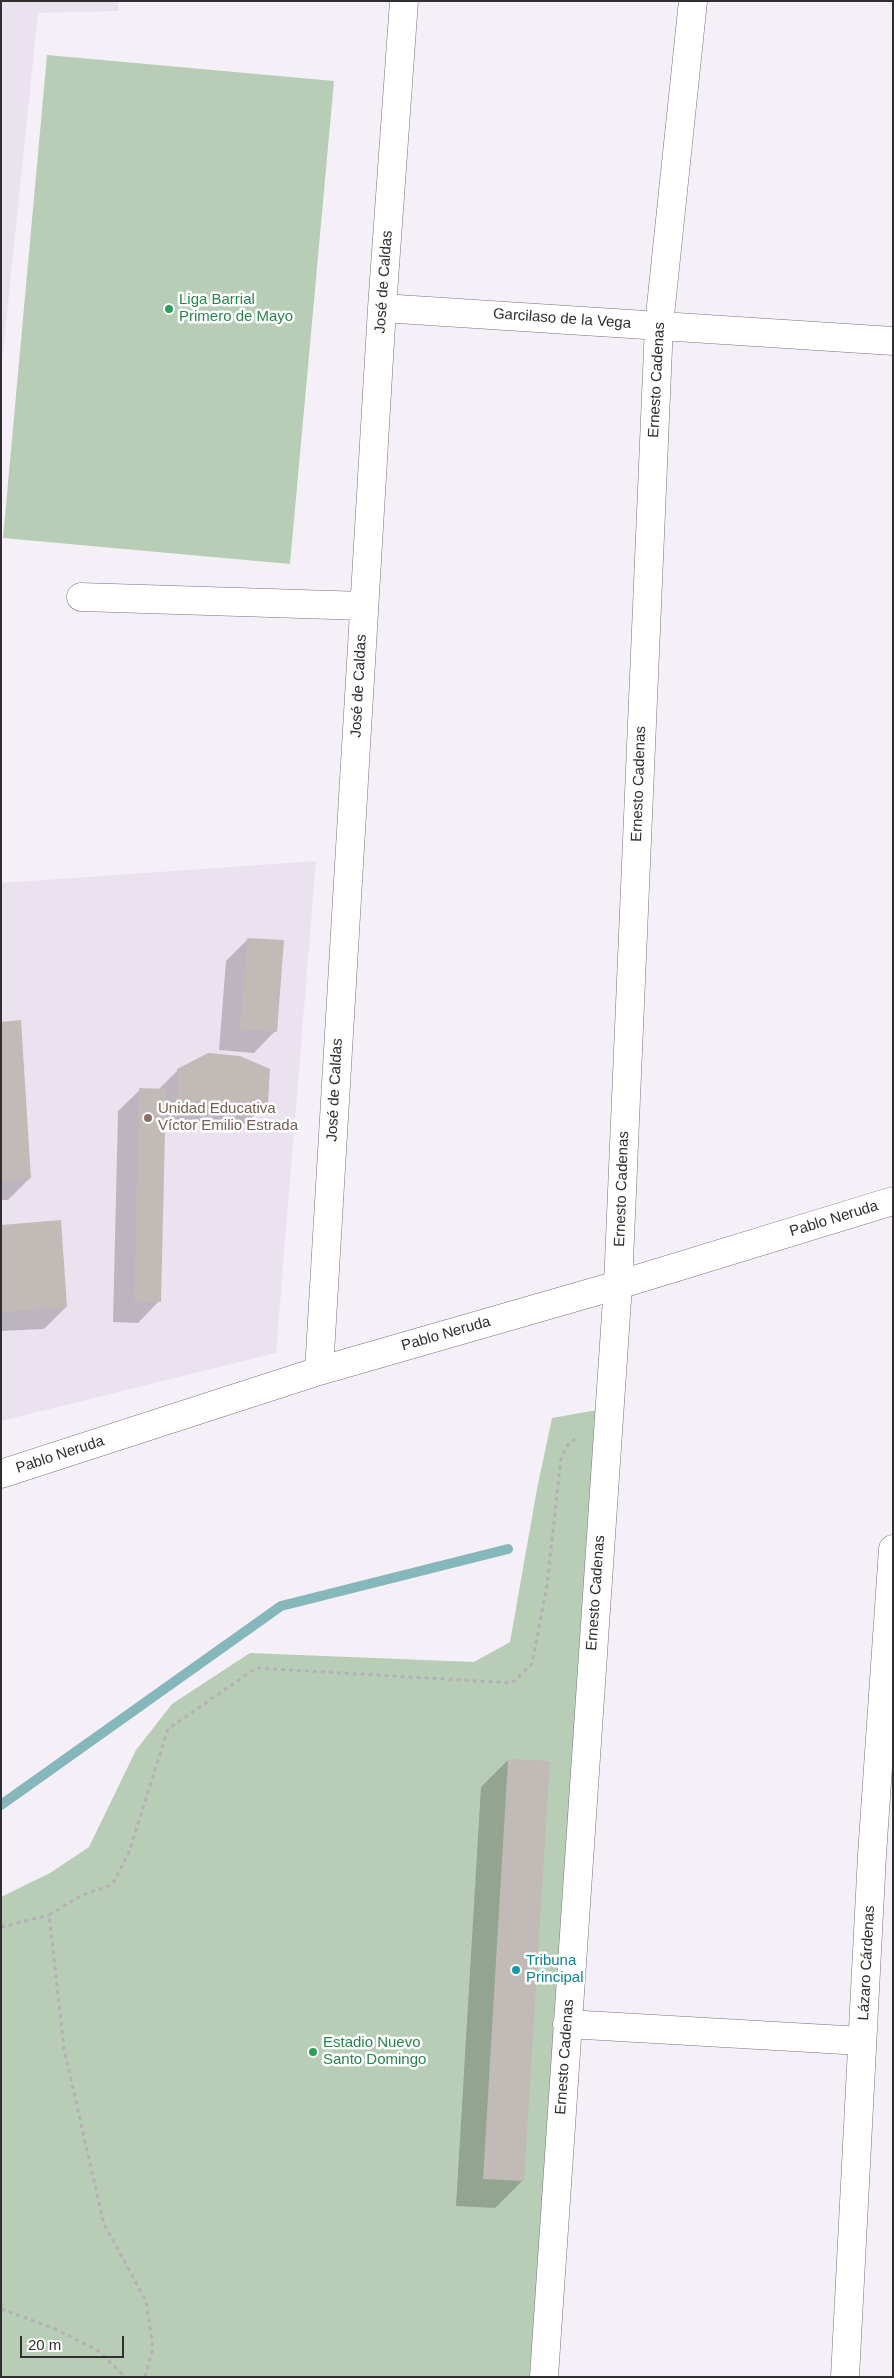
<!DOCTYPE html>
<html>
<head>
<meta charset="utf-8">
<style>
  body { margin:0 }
  #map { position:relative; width:894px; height:2378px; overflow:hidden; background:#f5f0f7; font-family:Helvetica,sans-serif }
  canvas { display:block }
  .frame { position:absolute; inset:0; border:2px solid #302e30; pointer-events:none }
  .scale { position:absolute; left:20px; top:2336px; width:104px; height:22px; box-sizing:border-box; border:2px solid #302e30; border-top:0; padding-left:6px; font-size:15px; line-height:18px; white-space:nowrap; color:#302e30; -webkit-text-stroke:4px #fff; paint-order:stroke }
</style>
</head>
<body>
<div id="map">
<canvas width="894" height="2378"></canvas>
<div class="frame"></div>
<div class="scale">20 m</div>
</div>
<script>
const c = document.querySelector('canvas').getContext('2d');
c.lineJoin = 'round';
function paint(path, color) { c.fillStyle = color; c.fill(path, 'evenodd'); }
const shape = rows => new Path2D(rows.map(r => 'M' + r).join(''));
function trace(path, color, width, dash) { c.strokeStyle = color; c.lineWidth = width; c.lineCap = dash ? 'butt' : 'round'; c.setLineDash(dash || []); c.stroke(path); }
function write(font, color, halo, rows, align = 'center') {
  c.font = font + ' Helvetica,sans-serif'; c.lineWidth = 5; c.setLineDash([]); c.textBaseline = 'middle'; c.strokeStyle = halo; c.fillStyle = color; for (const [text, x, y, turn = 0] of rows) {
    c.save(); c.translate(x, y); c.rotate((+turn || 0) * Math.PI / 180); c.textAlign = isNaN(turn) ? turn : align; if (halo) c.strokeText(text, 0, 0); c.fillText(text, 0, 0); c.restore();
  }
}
paint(shape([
  [1,1,118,1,118,11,38,13,1,372],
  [316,861,276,1353,1,1421,1,883]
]), '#ebe2ef');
paint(shape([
  [47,55,334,81,290,564,3,538],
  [608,1408,544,2377,1,2377,1,1897,50,1873,89,1847,136,1750,172,1704,250,1653,474,1662,510,1642,537,1489,552,1418]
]), '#b8cdb6');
paint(shape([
  [248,939,275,1031,254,1053,219,1050,226,961],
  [1,1023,30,1178,8,1200,1,1200],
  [178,1070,267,1102,246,1124,164,1121,159,1301,138,1323,113,1322,118,1111,140,1090,158,1090],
  [1,1226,66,1307,44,1329,1,1331],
  [508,1760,522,2181,495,2208,456,2206,481,1787]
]), '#0003');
trace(shape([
  [1,1805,281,1606,508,1549]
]), '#85b7bb', 10);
paint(shape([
  [247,938,284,940,277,1032,240,1029],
  [21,1020,31,1178,1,1180,1,1022],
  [208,1053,240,1056,270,1069,268,1103,177,1100,177,1069],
  [139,1088,166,1089,161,1302,134,1301],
  [61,1220,67,1307,1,1312,1,1225],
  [508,1759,550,1761,524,2181,483,2179]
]), '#c2bab6');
const minor = shape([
  [382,308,893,341],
  [81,597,364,606],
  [319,1371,382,308,404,1],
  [1,1474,319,1371,618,1285,893,1201],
  [567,2024,862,2041],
  [544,2377,618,1285,659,325,693,1],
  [845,2377,872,1855,893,1549]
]);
trace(minor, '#777379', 29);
trace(shape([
  [1,1927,49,1915],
  [1,2309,53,2328,99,2351,125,2377],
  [145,2377,153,2348,146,2301,104,2224,64,2049,49,1915,82,1895,112,1885,129,1852,168,1729,256,1668,512,1683,532,1664,547,1585,561,1458,569,1443,575,1439]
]), '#b5b1b6', 3, [4, 4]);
trace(minor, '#fff', 28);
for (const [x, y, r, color] of [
  [169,309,5,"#2e9e5b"],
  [148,1118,5,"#8d6e63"],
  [516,1970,5,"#0f9aa8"],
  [313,2052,5,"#2e9e5b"]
]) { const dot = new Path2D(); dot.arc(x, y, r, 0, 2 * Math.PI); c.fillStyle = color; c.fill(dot); trace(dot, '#fff', 2); }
write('15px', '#302e30', '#fff', [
  ["José de Caldas",384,282,-86],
  ["Garcilaso de la Vega",562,319,4],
  ["Ernesto Cadenas",657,380,-87],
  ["José de Caldas",359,686,-87],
  ["Ernesto Cadenas",639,784,-88],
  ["José de Caldas",335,1090,-87],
  ["Ernesto Cadenas",622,1189,-88],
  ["Pablo Neruda",834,1219,-17],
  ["Pablo Neruda",446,1334,-16],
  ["Pablo Neruda",60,1455,-18],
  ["Ernesto Cadenas",596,1593,-86],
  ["Lázaro Cárdenas",867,1963,-87],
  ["Ernesto Cadenas",565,2057,-86]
]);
write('15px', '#27864d', '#fff', [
  ["Liga Barrial",179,300],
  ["Primero de Mayo",179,317],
  ["Estadio Nuevo",323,2043],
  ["Santo Domingo",323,2060]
], 'left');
write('15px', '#785e54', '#fff', [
  ["Unidad Educativa",158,1109],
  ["Víctor Emilio Estrada",158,1126]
], 'left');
write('15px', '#0d838f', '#fff', [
  ["Tribuna",526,1961],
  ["Principal",526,1978]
], 'left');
</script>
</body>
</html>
